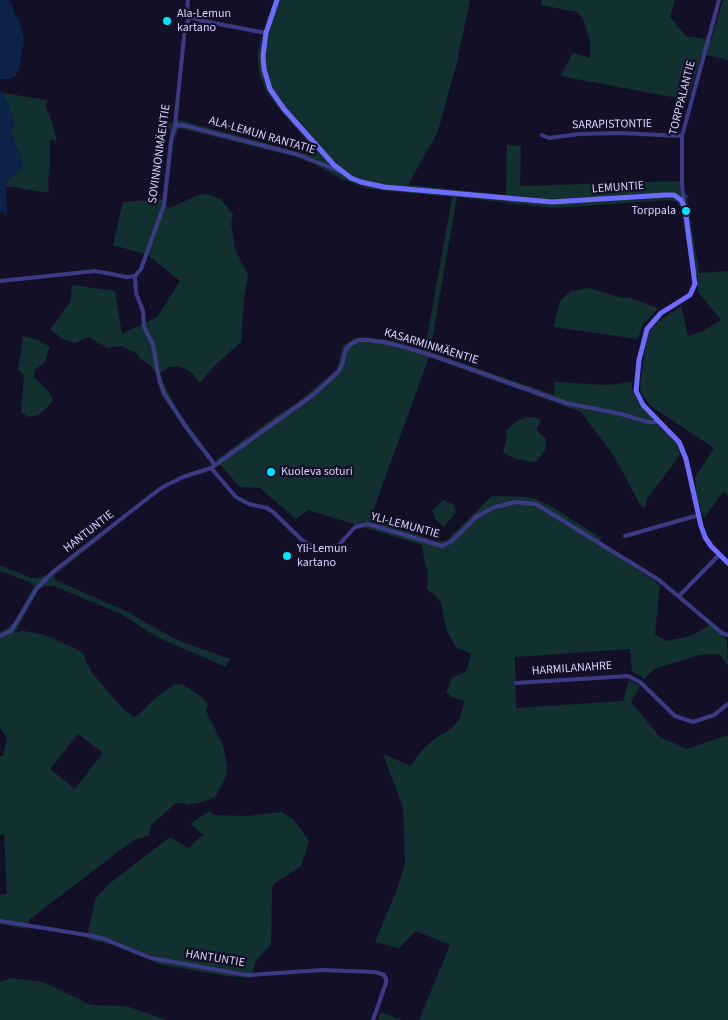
<!DOCTYPE html>
<html>
<head>
<meta charset="utf-8">
<style>
  body { margin:0 }
  canvas { display:block; background:#130f26 }
</style>
</head>
<body>
<canvas width="728" height="1020"></canvas>
<script>
const c = document.querySelector('canvas').getContext('2d');
c.lineJoin = 'round';
function paint(path, color) { c.fillStyle = color; c.fill(path, 'evenodd'); }
const shape = rows => new Path2D(rows.map(r => 'M' + r).join(''));
function trace(path, color, width, dash) { c.strokeStyle = color; c.lineWidth = width; c.lineCap = dash ? 'butt' : 'round'; c.setLineDash(dash || []); c.stroke(path); }
function write(font, color, halo, rows, align = 'center') {
  c.font = font + ' "Source Sans 3",sans-serif'; c.lineWidth = 4.5; c.setLineDash([]); c.textBaseline = 'middle'; c.strokeStyle = halo; c.fillStyle = color; for (const [text, x, y, turn = 0] of rows) {
    c.save(); c.translate(x, y); c.rotate((+turn || 0) * Math.PI / 180); c.textAlign = isNaN(turn) ? turn : align; if (halo) c.strokeText(text, 0, 0); c.fillText(text, 0, 0); c.restore();
  }
}
paint(shape([
  [274,0,470,0,457,62,438,131,408,185,506,195,507,145,521,146,520,186,680,181,681,193,689,195,687,199,699,273,728,271,728,495,723,492,704,518,696,493,695,478,714,448,651,406,641,393,640,385,647,338,651,329,659,321,681,306,688,336,705,330,721,320,698,292,698,274,692,277,681,208,677,202,669,200,554,208,457,197,430,352,554,395,555,382,607,385,632,382,632,390,640,406,677,443,680,455,647,499,645,507,642,508,614,456,581,412,429,357,370,519,436,541,446,541,492,496,528,497,536,499,549,505,601,538,599,545,627,562,660,585,655,634,666,641,691,636,710,625,727,640,728,666,719,654,699,655,654,669,644,679,632,671,630,649,515,657,516,708,623,701,629,680,640,686,631,702,660,737,687,749,728,735,728,1020,419,1020,450,945,416,931,399,948,375,942,398,887,405,863,403,807,383,754,411,766,422,750,433,740,452,728,459,720,465,701,452,697,446,692,452,678,465,672,467,669,471,654,456,647,447,631,441,603,434,594,427,590,428,570,425,565,422,545,308,510,296,519,260,488,240,487,216,460,275,417,298,402,337,369,343,346,354,338,363,337,389,340,425,350,452,197,369,189,342,179,314,164,296,157,179,128,174,138,166,206,170,208,198,195,208,194,220,199,233,214,231,224,235,249,248,275,244,299,241,342,214,366,200,383,190,371,179,366,169,367,160,373,164,384,177,410,202,444,198,448,162,396,155,372,150,365,140,359,138,354,121,346,108,348,88,337,75,343,63,339,50,330,70,302,72,285,115,291,122,334,157,317,180,281,148,255,113,245,123,202,163,199,170,132,167,125,179,120,306,154,310,148,308,142,275,104,266,91,259,73,258,54,261,38],
  [541,0,675,0,670,17,686,36,711,40,723,0,728,0,728,60,702,54,688,100,560,76,573,53,590,58,590,40,583,19,577,12,541,5],
  [2,93,48,100,45,106,52,122,57,141,50,140,50,164,48,183,49,193,6,186,9,180,20,171,22,159,11,134,14,121,12,114],
  [589,288,622,298,631,298,658,308,642,326,638,339,554,327,557,311,561,300,571,291],
  [23,336,38,340,50,347,44,363,35,370,34,377,49,392,53,399,47,408,38,415,28,417,21,412,24,376,18,369,21,354],
  [527,417,534,417,541,420,536,430,546,439,545,450,538,460,534,462,516,459,503,452,507,436,505,432,517,421],
  [443,500,452,504,455,507,456,512,444,527,436,520,432,511],
  [114,522,117,525,55,575,55,580,124,610,175,639,230,659,226,667,157,637,121,614,54,586,46,586,39,589,15,632,24,631,45,635,78,650,83,654,92,673,124,710,131,715,134,717,138,715,160,694,176,684,184,685,203,698,208,704,206,711,223,745,227,767,226,777,215,797,203,802,186,805,184,803,176,803,152,824,150,828,150,835,132,841,29,920,28,929,0,924,0,895,7,894,4,834,0,835,0,756,3,756,7,738,0,728,0,633,14,623,34,586,30,582,0,571,0,565,31,578,38,578,46,575],
  [78,734,103,753,75,789,50,769],
  [210,811,213,815,248,816,281,812,293,819,301,829,309,842,301,866,274,884,272,889,271,944,256,961,251,978,226,976,159,964,110,944,87,939,95,899,109,884,170,837,188,848,203,835,191,824,194,821],
  [12,978,43,982,91,1005,126,1006,167,1020,0,1020,0,982],
  [381,1012,402,1020,378,1020]
]), '#12302f');
paint(shape([
  [0,0,8,0,12,4,14,12,21,27,24,41,19,68,16,75,11,79,0,79],
  [0,91,6,99,12,114,14,122,11,134,22,159,23,166,20,171,9,180,6,186,7,215,0,211]
]), '#0c2248');
trace(shape([
  [190,17,203,21,266,33],
  [175,126,182,125,296,154,342,172],
  [542,135,549,138,579,134,620,133,682,136],
  [684,203,682,184,682,136,719,0],
  [135,276,141,269,164,205,171,141,175,126,185,27,190,17,187,11,188,0],
  [135,276,136,293,143,311,144,327,153,345,159,379,164,393,186,427,215,465],
  [0,281,95,271,127,277,135,276],
  [211,468,236,497,249,504,267,508,273,512,303,541,313,547,326,551,332,550,338,546,355,527,368,524,442,546,452,541,476,517,495,507,516,502,536,504,659,580,722,633,728,635],
  [625,536,699,515],
  [679,596,719,555],
  [0,636,11,631,37,588,54,571,161,488,183,477,211,468,313,395,338,372,342,365,346,349,351,344,359,340,368,340,389,343,428,354,566,403,621,414,648,422,659,422],
  [516,683,628,676,640,682,675,716,693,722,714,715,728,704],
  [0,921,93,936,104,939,151,958,241,974,250,975,322,970,375,972,384,975,386,979,386,983,373,1020]
]), '#3d3a85', 4);
trace(shape([
  [277,0,266,33,263,56,264,69,270,89,284,109,334,165,351,178,361,182,384,187,552,202,665,195,674,195,681,200,685,208,695,284,690,295,661,313,647,329,639,360,636,391,643,405,679,442,686,459,701,526,705,537,711,546,728,563]
]), '#6f6bff', 5);
for (const [x, y, r, color] of [
  [167,21,5,"#00e5ff"],
  [686,211,5,"#00e5ff"],
  [271,472,5,"#00e5ff"],
  [287,556,5,"#00e5ff"]
]) { const dot = new Path2D(); dot.arc(x, y, r, 0, 2 * Math.PI); c.fillStyle = color; c.fill(dot); trace(dot, '#130f26', 2); }
write('12px', '#d9d4ff', '#130f26', [
  ["Ala-Lemun",177,14],
  ["kartano",177,28],
  ["Torppala",676,211,"right"],
  ["Kuoleva soturi",281,472],
  ["Yli-Lemun",297,549],
  ["kartano",297,563]
], 'left');
write('12px', '#d9d4ff', '#130f26', [
  ["TORPPALANTIE",683,98,-76],
  ["SARAPISTONTIE",612,125,-1],
  ["ALA-LEMUN RANTATIE",262,136,16],
  ["SOVINNONMÄENTIE",160,154,-82],
  ["LEMUNTIE",618,188,-4],
  ["KASARMINMÄENTIE",431,347,17],
  ["YLI-LEMUNTIE",405,526,15],
  ["HANTUNTIE",89,532,-38],
  ["HARMILANAHRE",572,669,-4],
  ["HANTUNTIE",215,959,9]
]);
</script>
</body>
</html>
